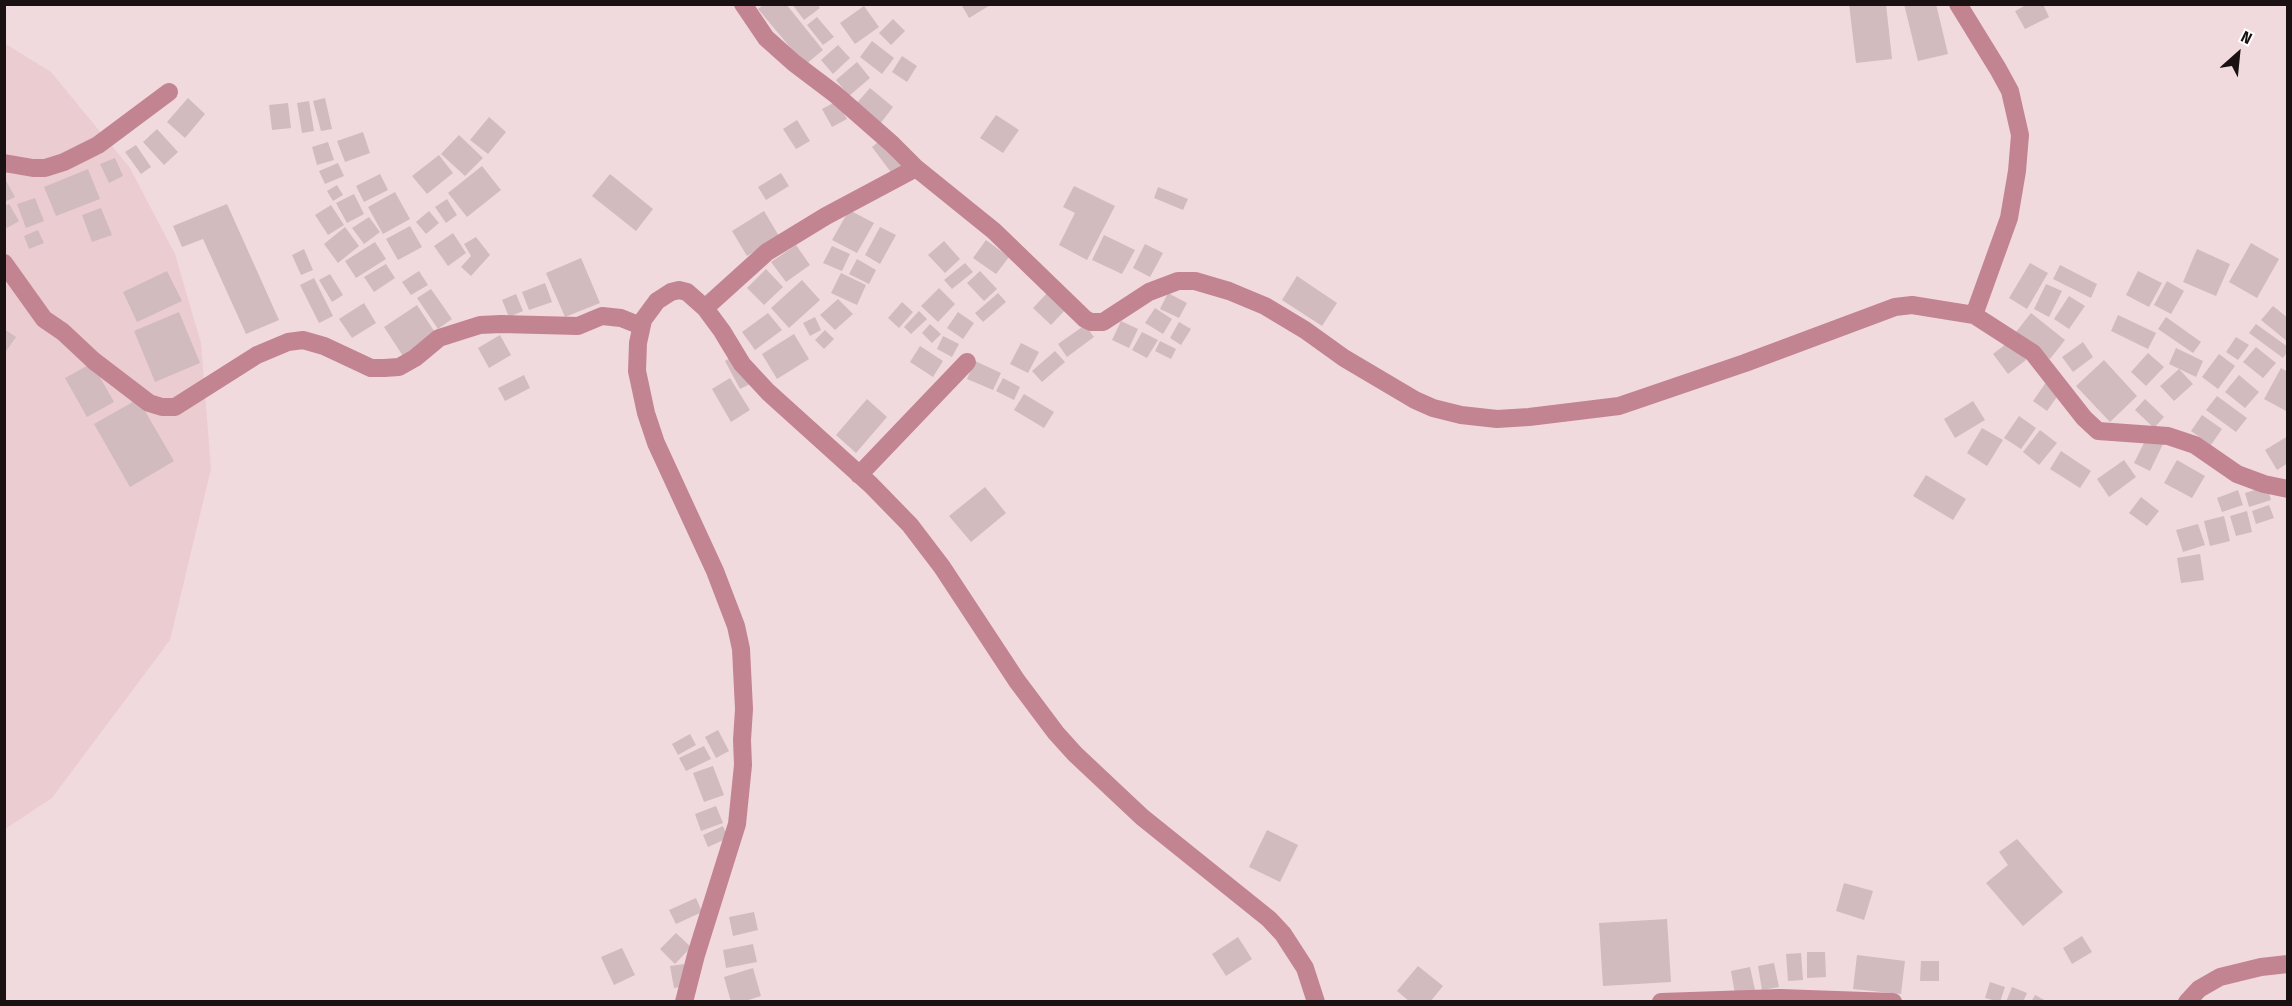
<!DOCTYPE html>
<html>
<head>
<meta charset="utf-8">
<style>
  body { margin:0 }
  #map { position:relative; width:2292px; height:1006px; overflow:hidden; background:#f1dade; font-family:"Fira Sans Condensed",sans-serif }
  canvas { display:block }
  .frame { position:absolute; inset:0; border:6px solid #191112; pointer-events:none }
  .north { position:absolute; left:2208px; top:24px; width:60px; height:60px; -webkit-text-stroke:4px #fff; paint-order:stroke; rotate:27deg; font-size:16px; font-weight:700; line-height:24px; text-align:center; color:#191112 }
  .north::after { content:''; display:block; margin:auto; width:21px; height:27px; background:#191112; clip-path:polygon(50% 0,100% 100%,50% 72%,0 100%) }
</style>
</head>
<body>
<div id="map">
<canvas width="2292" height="1006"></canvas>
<div class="frame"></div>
<div class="north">N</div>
</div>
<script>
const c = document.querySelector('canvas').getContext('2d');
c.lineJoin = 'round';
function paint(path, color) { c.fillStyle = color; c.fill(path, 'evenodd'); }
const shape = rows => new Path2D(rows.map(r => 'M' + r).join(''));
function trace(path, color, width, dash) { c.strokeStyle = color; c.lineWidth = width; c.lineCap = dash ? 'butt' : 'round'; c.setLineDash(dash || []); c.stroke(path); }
paint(shape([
  [4,43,51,72,130,168,175,254,201,343,211,469,170,640,52,798,5,829]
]), '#ebccd1');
paint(shape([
  [764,4,786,4,823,50,805,65,758,9],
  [792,4,817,4,820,8,804,20],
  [961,4,992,4,969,18],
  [1849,4,1886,4,1892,59,1856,63],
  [1904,4,1936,4,1948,54,1918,61],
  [2028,4,2043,4,2049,17,2025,29,2015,11],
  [864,6,879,27,855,44,840,23],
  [817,17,834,37,823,45,807,25],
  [893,19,905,31,891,45,879,33],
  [872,41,894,58,882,74,860,57],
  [838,45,850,58,833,74,821,60],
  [902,56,917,66,907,82,892,72],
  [857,62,870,78,849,96,836,80],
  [870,88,893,107,880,124,856,104],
  [188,98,205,114,185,138,167,122],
  [325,98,332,129,321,131,313,101],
  [309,101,314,131,302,133,297,103],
  [837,101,847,119,832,127,822,109],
  [288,103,291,128,272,130,269,105],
  [996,115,1019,130,1003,153,980,138],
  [489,117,506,132,488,154,470,140],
  [797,120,810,141,796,149,783,129],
  [157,129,178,152,164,165,143,142],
  [363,132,370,153,345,162,337,141],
  [459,135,483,158,465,176,441,154],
  [883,138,905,167,893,175,872,147],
  [328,142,334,160,317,165,312,147],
  [136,145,151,167,141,174,125,152],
  [439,155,453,173,427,194,412,176],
  [115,158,123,176,109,183,100,164],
  [338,163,344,176,325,184,319,171],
  [482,166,501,190,467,217,448,193],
  [88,169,100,199,56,216,44,187],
  [781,173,789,186,766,200,758,187],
  [380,174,388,190,364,202,356,186],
  [610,174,653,209,636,231,592,196],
  [4,177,15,197,4,202],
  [337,185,343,195,333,201,327,191],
  [1074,186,1115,206,1087,260,1059,245,1075,213,1063,207],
  [1158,187,1188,199,1183,210,1154,198],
  [395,192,410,219,383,234,368,207],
  [354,194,364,214,347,223,336,203],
  [35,198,44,221,26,228,17,204],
  [447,199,457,215,446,223,435,207],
  [9,204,19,221,7,228,4,224,4,206],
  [227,204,279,320,246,334,203,239,182,247,173,226],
  [331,205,344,225,328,235,315,215],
  [101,208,112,235,92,242,82,215],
  [849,210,874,223,857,253,832,240],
  [429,211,439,223,426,234,416,222],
  [764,211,779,236,747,256,732,231],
  [369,217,380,232,364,244,352,228],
  [410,226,422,247,398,260,386,239],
  [345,227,359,246,338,263,324,244],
  [880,227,896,235,880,264,865,255],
  [38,230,44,243,29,249,24,236],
  [453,233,466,253,448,266,434,246],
  [1104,235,1135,250,1122,274,1092,260],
  [476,237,490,255,471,276,461,267,471,256,464,244],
  [986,240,1009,257,996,274,973,258],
  [944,241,960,259,945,273,928,255],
  [375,242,386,259,356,278,345,261],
  [2251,243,2279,259,2257,298,2229,282],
  [1145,244,1163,253,1150,277,1133,268],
  [796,245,810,265,786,282,771,262],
  [832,246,850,254,842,271,823,263],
  [304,249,313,270,301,275,292,255],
  [2197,249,2230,264,2216,296,2183,282],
  [581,258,600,303,565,317,546,273],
  [857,259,876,270,869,284,849,274],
  [965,263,973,272,952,289,944,280],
  [2030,263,2048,273,2027,309,2009,298],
  [386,264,395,278,374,292,364,277],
  [2060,265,2097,284,2091,298,2053,279],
  [766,269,783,287,764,305,747,288],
  [167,271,182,301,137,322,123,292],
  [419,271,428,285,411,295,402,282],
  [980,271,997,289,984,301,967,283],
  [2138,271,2162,283,2149,307,2126,295],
  [841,273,866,285,857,305,831,293],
  [330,274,343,295,332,302,319,280],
  [1297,276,1337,303,1322,326,1282,300],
  [314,278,333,316,319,323,300,285],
  [802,280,820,300,789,328,771,308],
  [2167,281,2184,291,2171,314,2154,305],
  [545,283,552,302,529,310,522,292],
  [2046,284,2062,291,2049,317,2034,309],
  [939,288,955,304,938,322,921,306],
  [431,289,452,319,438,329,417,298],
  [1049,291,1067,308,1051,325,1033,308],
  [998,293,1006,302,983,322,975,313],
  [1168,293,1187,303,1179,318,1160,309],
  [516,294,523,311,509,317,502,300],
  [2069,296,2085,306,2069,329,2054,319],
  [838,299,853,314,835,330,820,315],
  [902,302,913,312,899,328,888,318],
  [364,303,376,323,352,338,339,319],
  [417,305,436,334,403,356,384,327],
  [2273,306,2288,318,2288,342,2261,320],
  [1155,308,1172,319,1163,334,1145,323],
  [919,311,927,319,911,334,904,327],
  [179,312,200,363,155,382,134,331],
  [958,312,974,323,963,339,947,328],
  [768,313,782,330,755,350,742,332],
  [2031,313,2065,340,2050,359,2016,332],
  [2118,315,2156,333,2148,349,2111,331],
  [815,317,821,330,810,336,803,323],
  [2166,317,2201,342,2193,353,2158,329],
  [1121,321,1138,329,1129,348,1112,340],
  [1179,322,1191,329,1181,345,1170,338],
  [930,324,941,334,932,343,922,333],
  [2256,324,2288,347,2288,351,2283,358,2249,333],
  [1085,325,1094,337,1067,357,1058,344],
  [4,329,16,337,4,354],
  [825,330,834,339,824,349,815,340],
  [1142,332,1158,340,1147,358,1132,350],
  [794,334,809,359,777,379,762,354],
  [500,335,511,355,489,368,478,348],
  [943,336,959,344,952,357,937,349],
  [2236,337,2249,345,2238,360,2226,352],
  [2011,340,2026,360,2008,374,1993,354],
  [1160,341,1176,349,1171,359,1155,351],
  [2083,342,2093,357,2073,372,2062,357],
  [1021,343,1039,352,1028,373,1010,364],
  [920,346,943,361,933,377,910,362],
  [2256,347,2276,363,2263,378,2243,362],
  [2176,348,2203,361,2196,377,2169,364],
  [1055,351,1065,362,1042,382,1032,371],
  [2148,353,2164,367,2146,386,2131,372],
  [2219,354,2235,366,2218,389,2202,377],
  [735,355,750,384,740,389,725,361],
  [2104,360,2137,396,2110,422,2076,386],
  [975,361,1001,373,993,390,967,379],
  [92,363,114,402,87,417,65,378],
  [2281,368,2288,372,2288,412,2264,399],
  [2179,369,2193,384,2174,401,2160,386],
  [524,375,530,388,505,401,498,388],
  [2239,375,2259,392,2245,408,2225,392],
  [730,378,750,410,731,422,712,389],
  [1003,378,1020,387,1014,400,996,391],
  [2047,381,2061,391,2047,411,2033,401],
  [1024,394,1054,412,1044,428,1014,410],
  [2217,396,2247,418,2236,432,2206,410],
  [138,399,174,461,130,487,94,424],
  [867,399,887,417,856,453,836,435],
  [2145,399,2164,417,2154,428,2135,410],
  [1973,401,1985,420,1955,438,1944,419],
  [2202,415,2222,429,2211,445,2191,431],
  [2019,416,2036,428,2021,449,2004,438],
  [1982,428,2003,440,1987,466,1967,453],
  [2040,430,2057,443,2039,465,2023,452],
  [2288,436,2288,463,2277,470,2265,450],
  [2147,437,2163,444,2150,471,2134,463],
  [2061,451,2091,471,2080,488,2050,469],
  [2124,460,2136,477,2109,497,2097,479],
  [2177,460,2205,476,2192,498,2164,483],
  [1926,475,1966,499,1953,520,1913,496],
  [2267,486,2271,500,2249,507,2245,493],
  [985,487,1006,513,971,542,949,516],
  [2238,490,2243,505,2222,512,2217,498],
  [2141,497,2159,511,2147,526,2129,513],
  [2269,505,2274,518,2256,524,2252,511],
  [2247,511,2252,532,2236,536,2230,516],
  [2224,516,2230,541,2210,546,2204,521],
  [2198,524,2205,545,2183,552,2176,530],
  [2200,554,2204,580,2181,583,2177,558],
  [718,730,729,751,716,758,705,737],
  [690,734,696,745,678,755,672,744],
  [704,746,711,759,686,771,679,758],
  [713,766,724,795,704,802,693,773],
  [716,806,723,823,701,831,695,814],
  [723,826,728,838,708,847,703,835],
  [1267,830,1298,845,1280,882,1249,867],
  [2017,839,2063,892,2023,926,1986,883,2008,865,1999,852],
  [1844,883,1873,891,1864,920,1836,911],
  [696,898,702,912,676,924,669,910],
  [754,912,758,930,733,936,729,917],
  [1667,919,1671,982,1603,986,1599,923],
  [676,933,691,947,675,964,660,949],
  [2082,936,2092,952,2072,964,2063,948],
  [1238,937,1252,959,1226,976,1212,954],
  [753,944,757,962,726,968,723,950],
  [622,948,635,975,614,985,601,957],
  [1807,952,1825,952,1826,977,1807,978],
  [1801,953,1803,980,1788,981,1786,954],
  [1857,955,1905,961,1901,994,1853,989],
  [1921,961,1939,961,1939,981,1920,981],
  [1774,963,1779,987,1762,990,1758,966],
  [684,964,687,986,674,988,670,966],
  [1418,966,1443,986,1430,1002,1410,1002,1397,991],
  [1750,967,1755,990,1735,994,1731,971],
  [753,968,761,996,742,1002,731,1002,724,977],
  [1990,982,2005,987,2000,1002,1985,998],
  [2012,987,2027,993,2023,1002,2006,1002],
  [2035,995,2048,1002,2031,1002]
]), '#d1bbbf');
trace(shape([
  [743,4,766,38,794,63,835,94,892,144,916,168],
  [1958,4,1998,69,2010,91,2020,135,2017,171,2009,218,1974,315],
  [4,163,33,168,45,168,64,162,98,145,169,92],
  [4,263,44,319,63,332,94,361,149,403,162,407,175,407,257,355,288,342,303,340,324,346,371,368,384,368,399,367,415,358,439,338,480,325,501,324,578,326,602,316,621,318,641,326],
  [705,308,767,252,826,216,916,168,994,231,1085,319,1091,322,1103,322,1149,292,1178,281,1195,281,1229,291,1265,306,1305,330,1344,358,1415,400,1433,408,1461,415,1497,419,1529,417,1619,406,1745,363,1895,307,1912,305,1974,315,2033,353,2084,418,2098,431,2168,436,2195,445,2237,474,2264,484,2288,489],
  [859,475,967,362],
  [684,1002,696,955,737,824,743,765,742,740,744,709,741,649,736,626,715,571,656,443,646,413,637,371,638,343,643,320,657,301,671,292,679,290,687,292,705,308,722,331,742,364,768,392,871,485,910,525,942,567,1017,681,1056,733,1075,754,1142,817,1269,919,1283,934,1305,968,1316,1002],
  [1661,1002,1780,998,1893,1002],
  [2187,1002,2199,989,2220,977,2261,967,2288,964]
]), '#c38491', 18);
</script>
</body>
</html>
